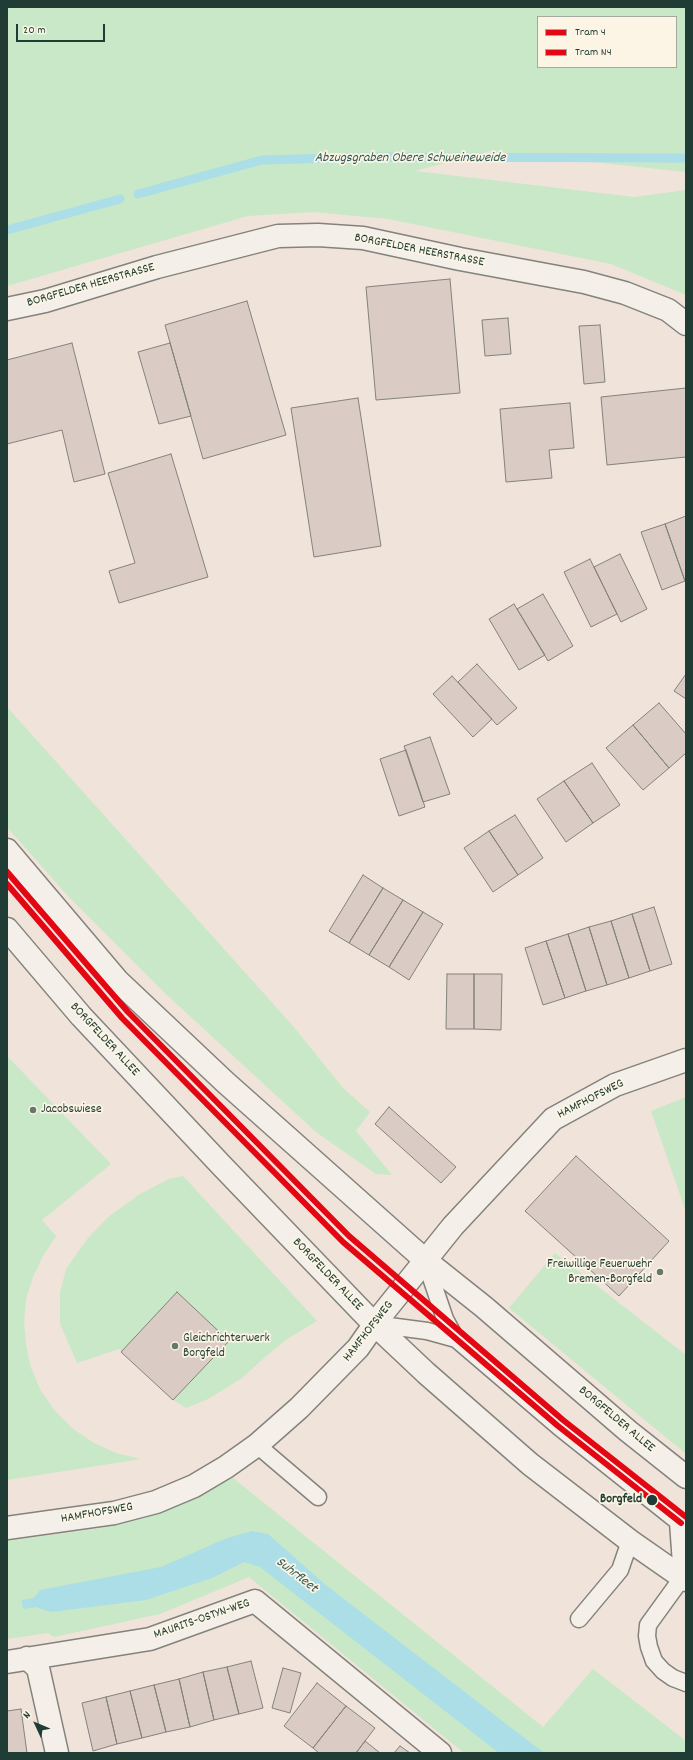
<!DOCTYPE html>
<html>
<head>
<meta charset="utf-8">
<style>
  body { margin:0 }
  #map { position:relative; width:693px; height:1760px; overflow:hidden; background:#f0e3da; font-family:Dekko,sans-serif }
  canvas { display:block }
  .frame { position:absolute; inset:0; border:8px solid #1f3d34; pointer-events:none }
  .legend { position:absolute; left:537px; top:16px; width:140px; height:52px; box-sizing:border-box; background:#fcf5e5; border:1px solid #a4ab9e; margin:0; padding:5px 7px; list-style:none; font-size:12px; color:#1f3d34 }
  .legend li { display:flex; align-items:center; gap:8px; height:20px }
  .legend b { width:20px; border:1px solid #a4ab9e }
  .north { position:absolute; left:16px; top:1704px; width:40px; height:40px; -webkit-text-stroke:3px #fcf5e5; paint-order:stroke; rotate:314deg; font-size:11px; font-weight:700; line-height:16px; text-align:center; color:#1f3d34 }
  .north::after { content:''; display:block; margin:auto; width:14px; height:18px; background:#1f3d34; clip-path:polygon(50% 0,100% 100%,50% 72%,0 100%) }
  .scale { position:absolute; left:16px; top:24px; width:89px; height:18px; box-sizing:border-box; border:2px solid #1f3d34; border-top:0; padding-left:5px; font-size:12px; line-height:14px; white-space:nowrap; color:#1f3d34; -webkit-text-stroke:3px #fcf5e5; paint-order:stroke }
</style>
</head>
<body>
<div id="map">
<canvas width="693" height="1760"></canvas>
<div class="frame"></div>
<ul class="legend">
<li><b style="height:5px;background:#e30613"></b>Tram 4</li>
<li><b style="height:5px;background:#e30613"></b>Tram N4</li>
</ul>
<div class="north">N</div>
<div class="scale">20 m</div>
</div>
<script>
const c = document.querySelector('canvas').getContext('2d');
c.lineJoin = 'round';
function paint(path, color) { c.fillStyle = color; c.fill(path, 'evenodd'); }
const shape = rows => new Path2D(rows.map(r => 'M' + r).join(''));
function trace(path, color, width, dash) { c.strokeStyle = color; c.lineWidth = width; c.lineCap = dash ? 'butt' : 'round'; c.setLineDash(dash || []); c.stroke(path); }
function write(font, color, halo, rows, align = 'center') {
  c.font = font + ' Dekko,sans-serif'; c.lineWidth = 3.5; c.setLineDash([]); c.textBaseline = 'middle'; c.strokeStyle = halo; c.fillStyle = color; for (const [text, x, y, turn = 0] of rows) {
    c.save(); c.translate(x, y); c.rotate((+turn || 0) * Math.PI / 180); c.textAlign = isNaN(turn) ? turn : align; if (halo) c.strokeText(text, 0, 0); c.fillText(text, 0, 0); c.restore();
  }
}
paint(shape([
  [7,7,686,7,686,172,490,151,415,171,634,197,686,190,686,295,611,264,388,219,313,212,248,216,7,286],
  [538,17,676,17,676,67,538,67],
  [7,707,293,1026,343,1088,370,1112,356,1131,392,1175,376,1174,316,1132,168,996,67,895,7,827],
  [7,1056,111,1164,42,1220,56,1236,43,1256,33,1277,26,1299,24,1322,26,1345,31,1368,41,1391,55,1411,73,1429,94,1443,116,1453,141,1459,7,1480],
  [686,1097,686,1212,651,1111],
  [183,1176,317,1321,287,1339,264,1358,242,1378,208,1399,186,1408,173,1400,119,1349,77,1363,60,1324,60,1293,66,1269,88,1238,108,1217,140,1194,169,1179],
  [555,1253,686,1355,686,1454,509,1308],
  [233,1478,543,1727,593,1669,686,1741,686,1753,464,1753,249,1577,160,1614,54,1637,48,1633,7,1639,7,1541,101,1528,145,1518]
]), '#c8e8c7');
paint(shape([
  [252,1531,268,1534,327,1586,544,1753,499,1753,260,1567,244,1562,212,1578,146,1600,51,1612,36,1607,23,1609,22,1600,34,1598,40,1590,161,1567,227,1538]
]), '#abdee7');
trace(shape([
  [138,194,262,160,375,157,686,158],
  [7,230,120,199]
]), '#abdee7', 9);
const building = shape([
  [450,279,460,393,376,400,366,287,450,279],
  [247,301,286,435,203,459,165,325,247,301],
  [508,318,511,354,485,356,482,320,508,318],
  [600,325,605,382,584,384,579,326,600,325],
  [72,343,105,474,74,482,62,430,7,444,7,360,72,343],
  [170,343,191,416,159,424,138,352,170,343],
  [686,388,686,457,607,465,601,397,686,388],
  [358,398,381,546,314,557,291,408,358,398],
  [570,403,574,448,549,450,552,478,506,482,500,409,570,403],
  [171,454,208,577,119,603,109,571,135,563,108,473,171,454],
  [686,516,686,581,685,581,665,524,686,516],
  [665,524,685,581,662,590,641,532,665,524],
  [620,554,647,609,621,622,594,567,620,554],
  [590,559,617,614,591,627,564,572,590,559],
  [543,594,573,646,548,661,517,609,543,594],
  [514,604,545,655,519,670,489,619,514,604],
  [477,664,517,708,497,725,458,682,477,664],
  [686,674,686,699,674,691,686,674],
  [452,676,492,719,473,737,433,694,452,676],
  [659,703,686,734,686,753,669,768,633,725,659,703],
  [633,725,669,768,643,790,606,748,633,725],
  [430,737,450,794,423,802,404,746,430,737],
  [406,750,425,807,399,816,380,759,406,750],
  [592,763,620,805,593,823,564,781,592,763],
  [564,781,593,823,566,842,537,799,564,781],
  [515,815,543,858,518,875,489,831,515,815],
  [489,831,518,875,493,892,464,848,489,831],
  [363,875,383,888,349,943,329,931,363,875],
  [383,888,403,900,369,955,349,943,383,888],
  [403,900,423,912,389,967,369,955,403,900],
  [654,907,672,964,650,971,632,914,654,907],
  [423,912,443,924,409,980,389,967,423,912],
  [632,914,650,971,629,978,611,921,632,914],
  [611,921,629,978,607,985,589,927,611,921],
  [589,927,607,985,586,991,568,934,589,927],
  [568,934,586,991,565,998,546,941,568,934],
  [546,941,565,998,543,1005,525,948,546,941],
  [447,974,474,974,474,1029,446,1029,447,974],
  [474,974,502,974,501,1030,474,1029,474,974],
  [389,1107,456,1167,441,1183,375,1124,389,1107],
  [576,1156,669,1241,619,1296,525,1211,576,1156],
  [177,1292,229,1341,173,1400,121,1352,177,1292],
  [251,1661,263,1708,239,1714,227,1667,251,1661],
  [227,1667,239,1714,214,1720,203,1672,227,1667],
  [283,1668,301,1673,290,1713,272,1708,283,1668],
  [203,1672,214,1720,190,1727,179,1679,203,1672],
  [179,1679,190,1727,166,1732,154,1685,179,1679],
  [317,1683,346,1706,313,1748,284,1726,317,1683],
  [154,1685,166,1732,142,1738,130,1691,154,1685],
  [130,1691,142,1738,117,1744,106,1697,130,1691],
  [106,1697,117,1744,93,1751,82,1703,106,1697],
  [346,1706,375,1728,356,1753,319,1753,313,1748,346,1706],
  [21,1709,27,1753,7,1753,7,1711,21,1709],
  [365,1741,380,1753,356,1753,365,1741],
  [400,1746,410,1753,394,1753,400,1746]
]);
paint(building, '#dacbc4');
trace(building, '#83827c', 1);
const lane = shape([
  [425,1260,445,1319,456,1339,559,1427,686,1528],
  [374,1324,427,1331,456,1339],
  [257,1445,318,1497],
  [678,1522,682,1578,648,1625,647,1636,649,1647,654,1661,663,1671,673,1678,686,1683],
  [579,1619,620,1570,630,1541]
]);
const street = shape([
  [7,309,45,301,157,267,278,236,318,235,363,238,460,259,584,282,625,293,668,310,686,324],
  [7,1528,114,1513,156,1502,194,1486,226,1467,257,1445,299,1408,358,1348,379,1318,453,1226,553,1119,615,1085,686,1060],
  [27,1658,38,1668,57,1753],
  [7,1662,150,1639,255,1601,440,1753]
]);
const secondary = shape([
  [7,850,118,981,225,1082,425,1260,484,1307,628,1431,686,1477],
  [7,929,81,1016,222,1166,374,1324,426,1373,530,1464,630,1541,686,1580]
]);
trace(lane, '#83827c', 19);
trace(street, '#83827c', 25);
trace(secondary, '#83827c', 25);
trace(lane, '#f4f0e9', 16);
trace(street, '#f4f0e9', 22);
trace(secondary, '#f4f0e9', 22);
trace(shape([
  [7,872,128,1012,349,1236,563,1420,686,1517]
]), '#e30613', 6);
trace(shape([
  [7,884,122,1018,343,1242,558,1426,681,1523]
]), '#e30613', 6);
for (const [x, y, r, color] of [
  [33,1110,4,"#68776e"],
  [660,1272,4,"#68776e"],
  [175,1346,4,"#68776e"],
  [652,1500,6,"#1f3d34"]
]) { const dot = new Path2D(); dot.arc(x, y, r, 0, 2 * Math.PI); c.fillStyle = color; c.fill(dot); trace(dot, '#fcf5e5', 1.5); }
write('13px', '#1f3d34', '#fcf5e5', [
  ["BORGFELDER HEERSTRASSE",419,251,11],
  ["BORGFELDER HEERSTRASSE",91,286,-16],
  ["BORGFELDER ALLEE",104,1040,47],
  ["HAMFHOFSWEG",591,1100,-27],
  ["BORGFELDER ALLEE",327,1275,46],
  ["HAMFHOFSWEG",369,1332,-52],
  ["BORGFELDER ALLEE",616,1420,40],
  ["HAMFHOFSWEG",97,1514,-10],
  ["MAURITS-OSTYN-WEG",202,1620,-19]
]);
write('13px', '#1f3d34', '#fcf5e5', [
  ["Jacobswiese",41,1110],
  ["Freiwillige Feuerwehr",652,1265,"right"],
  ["Bremen-Borgfeld",652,1280,"right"],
  ["Gleichrichterwerk",183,1339],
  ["Borgfeld",183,1354]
], 'left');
write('bold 13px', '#1f3d34', '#fcf5e5', [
  ["Borgfeld",642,1500]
], 'right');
write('italic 14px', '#355d59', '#fcf5e5', [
  ["Abzugsgraben Obere Schweineweide",410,159],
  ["Suhrfleet",296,1576,38]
]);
</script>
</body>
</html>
